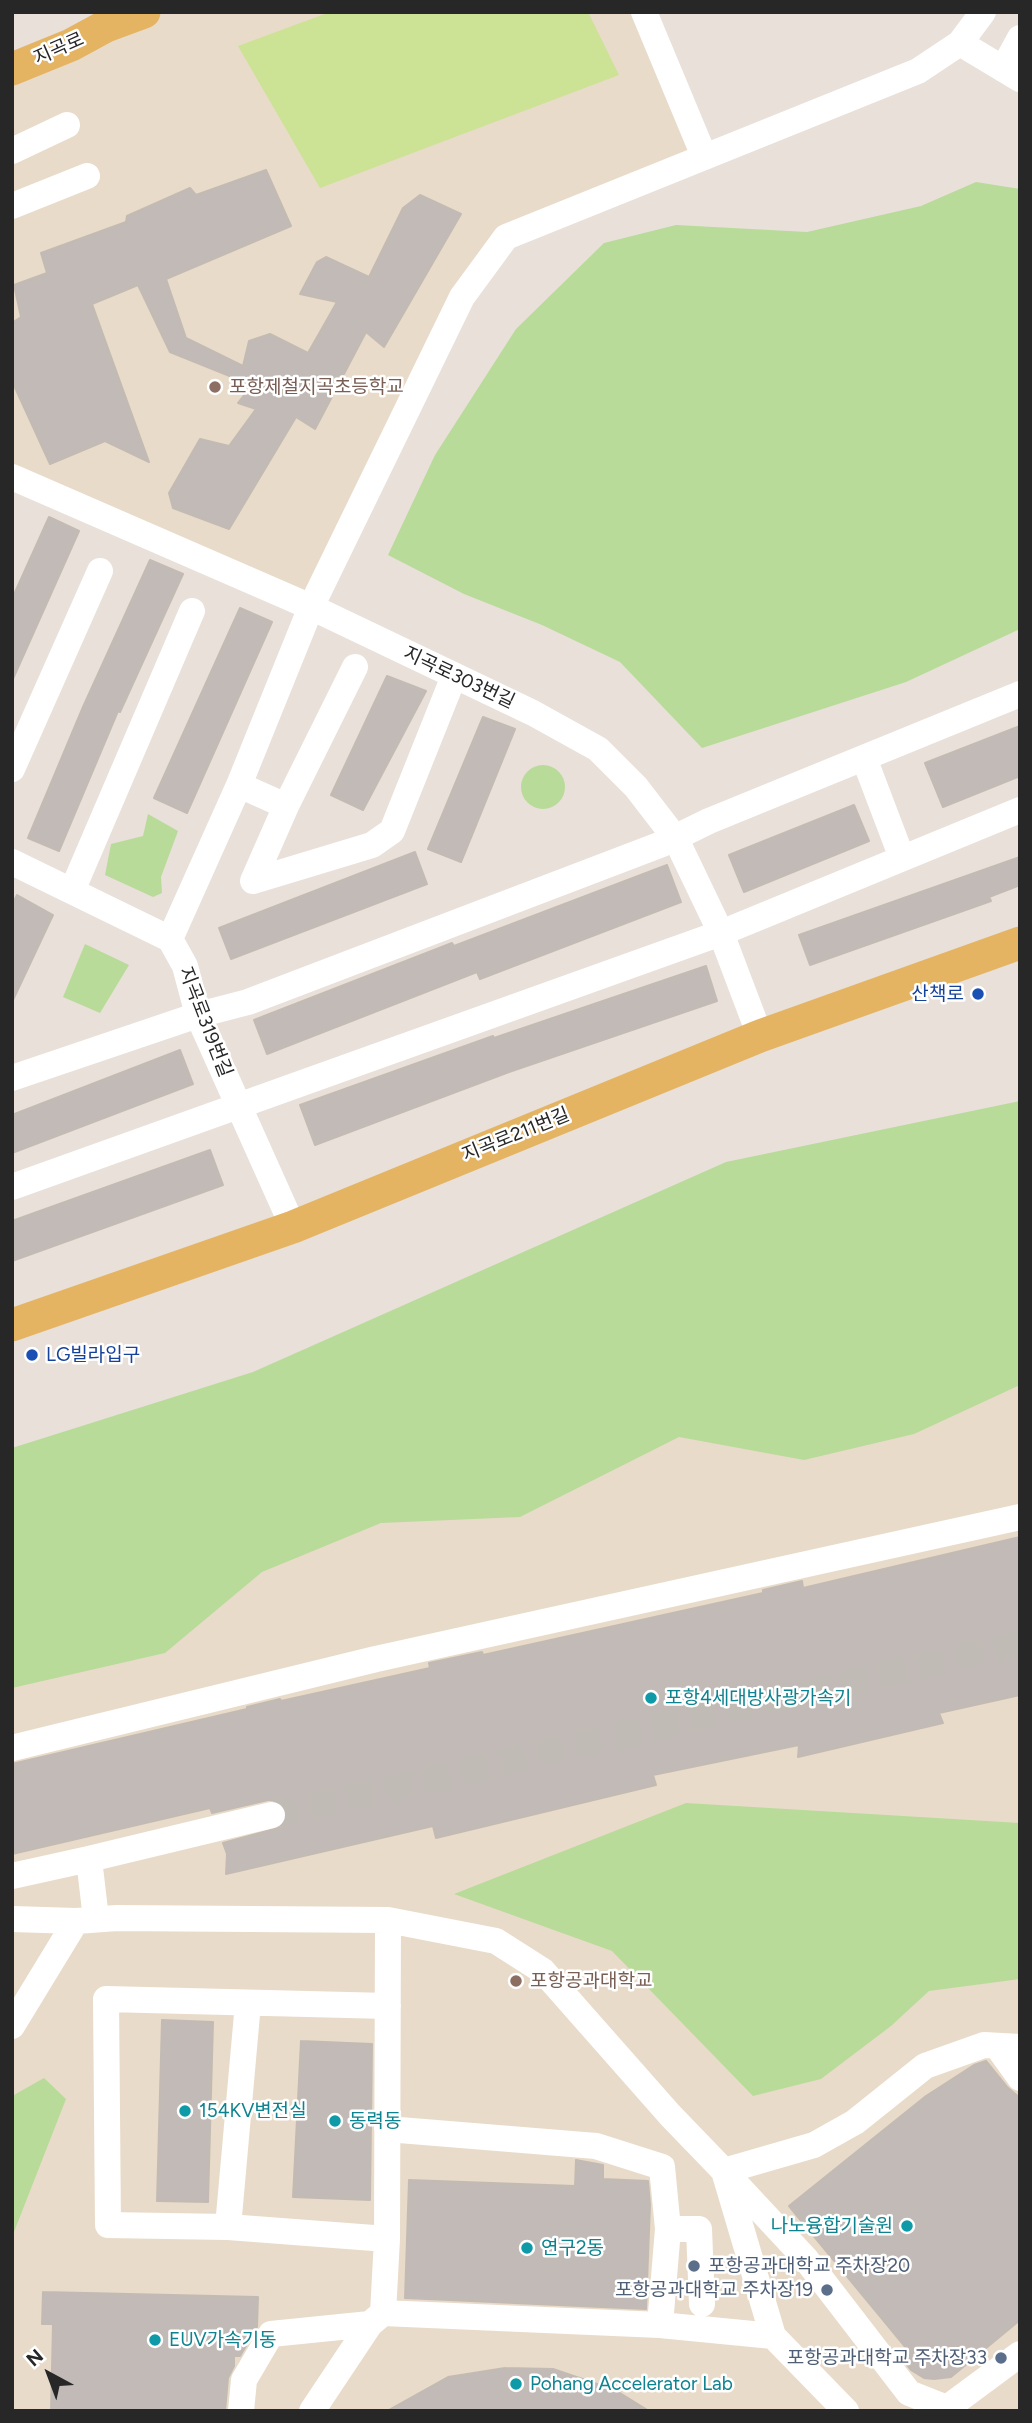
<!DOCTYPE html>
<html>
<head>
<meta charset="utf-8">
<style>
  body { margin:0 }
  #map { position:relative; width:1032px; height:2423px; overflow:hidden; background:#e8e0d9; font-family:Figtree,sans-serif }
  canvas { display:block }
  .frame { position:absolute; inset:0; border:14px solid #272727; pointer-events:none }
  .north { position:absolute; left:14px; top:2339px; width:70px; height:70px; -webkit-text-stroke:5px #fff; paint-order:stroke; rotate:319deg; font-size:19px; font-weight:700; line-height:28px; text-align:center; color:#272727 }
  .north::after { content:''; display:block; margin:auto; width:24px; height:32px; background:#272727; clip-path:polygon(50% 0,100% 100%,50% 72%,0 100%) }
</style>
</head>
<body>
<div id="map">
<canvas width="1032" height="2423"></canvas>
<div class="frame"></div>
<div class="north">N</div>
</div>
<script>
const c = document.querySelector('canvas').getContext('2d');
c.lineJoin = 'round';
function paint(path, color) { c.fillStyle = color; c.fill(path, 'evenodd'); }
const shape = rows => new Path2D(rows.map(r => 'M' + r).join(''));
function trace(path, color, width, dash) { c.strokeStyle = color; c.lineWidth = width; c.lineCap = dash ? 'butt' : 'round'; c.setLineDash(dash || []); c.stroke(path); }
function write(font, color, halo, rows, align = 'center') {
  c.font = font + ' Figtree,"Noto Sans KR",sans-serif'; c.lineWidth = 5; c.setLineDash([]); c.textBaseline = 'middle'; c.strokeStyle = halo; c.fillStyle = color; for (const [text, x, y, turn = 0] of rows) {
    c.save(); c.translate(x, y); c.rotate((+turn || 0) * Math.PI / 180); c.textAlign = isNaN(turn) ? turn : align; if (halo) c.strokeText(text, 0, 0); c.fillText(text, 0, 0); c.restore();
  }
}
paint(shape([
  [144,12,644,12,704,156,506,237,311,607,12,477,12,69],
  [1020,1209,1020,2411,12,2411,12,1551]
]), '#e9dbc9');
paint(shape([
  [976,182,1020,189,1020,629,906,682,702,748,620,662,542,625,464,594,388,555,435,455,516,329,604,243,676,225,807,232,921,206],
  '521 787a22 22 0 1 1 44 0a22 22 0 1 1-44 0Z',
  [148,814,178,831,161,877,162,893,153,897,105,875,111,844,143,836],
  [85,944,129,965,100,1013,63,997],
  [1020,1101,1020,1385,914,1434,804,1460,679,1437,520,1517,381,1523,262,1572,165,1653,12,1688,12,1448,253,1372,726,1162],
  [686,1803,1020,1823,1020,1979,929,1991,891,2026,821,2079,753,2096,612,1951,454,1894],
  [44,2078,66,2099,12,2237,12,2096]
]), '#b8db99');
paint(shape([
  [330,12,588,12,619,75,320,188,238,46]
]), '#cce295');
const building = shape([
  [266,170,291,226,166,279,186,338,243,366,249,341,270,334,308,353,337,302,300,294,317,262,326,257,369,277,403,208,420,195,461,214,384,347,366,332,315,429,296,417,229,529,173,508,169,493,200,439,229,446,256,409,238,403,252,385,170,352,138,285,92,304,149,462,105,441,50,464,12,381,12,323,21,317,14,285,47,273,41,253,126,222,127,216,190,188,196,195,266,170],
  [49,517,79,531,12,681,12,599,49,517],
  [150,560,183,574,120,712,118,711,59,851,28,838,83,707,150,560],
  [240,608,272,622,187,813,154,798,240,608],
  [387,676,426,691,363,810,331,795,387,676],
  [483,717,515,729,461,862,428,849,483,717],
  [1020,726,1020,776,943,807,925,763,1020,726],
  [854,805,869,841,744,892,729,855,854,805],
  [415,852,427,884,231,959,219,928,415,852],
  [1020,857,1020,885,989,897,991,901,810,965,799,935,1020,857],
  [667,865,681,902,480,979,477,972,267,1054,254,1020,452,943,454,946,667,865],
  [17,895,53,915,12,1002,12,905,17,895],
  [706,966,717,1001,509,1072,315,1145,300,1105,493,1036,494,1038,706,966],
  [180,1050,193,1084,12,1153,12,1115,180,1050],
  [210,1150,223,1185,12,1261,12,1221,210,1150],
  [1020,1537,1020,1695,939,1713,943,1723,798,1757,799,1745,653,1775,656,1785,436,1838,433,1826,226,1874,227,1854,223,1843,282,1827,287,1820,287,1812,283,1804,276,1800,268,1800,212,1813,210,1808,12,1854,12,1764,247,1709,247,1707,280,1699,281,1701,430,1668,429,1663,482,1652,483,1655,763,1593,763,1590,802,1581,803,1588,1020,1537],
  [162,2020,213,2022,208,2202,157,2201,162,2020],
  [301,2041,372,2044,370,2200,293,2197,301,2041],
  [986,2061,1007,2087,1020,2098,1020,2320,951,2377,934,2379,924,2378,911,2370,899,2355,907,2349,789,2206,926,2096,974,2065,986,2061],
  [576,2160,603,2165,603,2179,648,2181,650,2205,646,2309,405,2298,409,2180,575,2186,576,2160],
  [43,2292,258,2297,257,2327,240,2356,234,2356,234,2366,228,2378,225,2411,51,2411,53,2324,42,2324,43,2292],
  [505,2368,553,2369,615,2390,649,2411,387,2411,448,2377,505,2368]
]);
paint(building, '#c1bab6');
trace(building, '#c3bbb3', 2);
trace(shape([
  [272,1815,1020,1643]
]), '#c1bbb5', 26, [26, 13]);
trace(shape([
  [644,12,704,156],
  [960,43,1020,79],
  [1003,69,1020,38],
  [12,151,67,125],
  [12,206,87,176],
  [12,477,311,607,533,713,598,749,636,787,676,839,721,933,760,1036],
  [864,758,902,858],
  [12,769,100,571],
  [239,785,286,806,355,667],
  [286,806,253,881,372,845,392,831,454,676],
  [12,862,170,939,185,966,198,1015,293,1227],
  [72,891,192,611],
  [170,939,239,785,311,607,462,297,506,237,918,71,960,43,983,12],
  [12,1078,198,1015,248,1002,662,844,709,821,1020,694],
  [12,1187,721,933,1020,810],
  [12,1748,376,1659,1020,1517],
  [89,1859,272,1815],
  [12,1876,89,1859,96,1919],
  [12,1919,76,1921],
  [12,2026,76,1921,117,1918,388,1920,496,1941,543,1971,670,2115,724,2171,773,2336],
  [997,2046,1020,2078],
  [387,2129,596,2146,662,2167,668,2229],
  [228,2227,248,2003],
  [387,2239,228,2227,108,2225,106,1999,388,2006],
  [383,2313,387,2239,388,1920],
  [660,2325,668,2229,699,2229,702,2304],
  [947,2408,909,2393,805,2258,724,2171,814,2145,855,2122,925,2066,984,2045,1020,2047],
  [241,2411,244,2380,271,2334,370,2324],
  [312,2411,370,2324,383,2313,660,2325,773,2336,846,2411],
  [949,2411,947,2408,1020,2354]
]), '#fff', 26);
trace(shape([
  [12,69,71,45,106,26,144,12],
  [12,1325,293,1227,760,1036,1020,943]
]), '#e4b463', 33);
for (const [x, y, r, color] of [
  [215,387,7,"#8d6e63"],
  [978,994,7,"#1a4fb4"],
  [32,1355,7,"#1a4fb4"],
  [651,1698,7,"#0f9aa8"],
  [516,1981,7,"#8d6e63"],
  [185,2111,7,"#0f9aa8"],
  [335,2121,7,"#0f9aa8"],
  [907,2226,7,"#0f9aa8"],
  [527,2248,7,"#0f9aa8"],
  [694,2266,7,"#5c6f8a"],
  [827,2290,7,"#5c6f8a"],
  [155,2340,7,"#0f9aa8"],
  [1001,2358,7,"#5c6f8a"],
  [516,2384,7,"#0f9aa8"]
]) { const dot = new Path2D(); dot.arc(x, y, r, 0, 2 * Math.PI); c.fillStyle = color; c.fill(dot); trace(dot, '#fff', 2.5); }
write('19px', '#272727', '#fff', [
  ["지곡로",59,49,-24],
  ["지곡로303번길",459,678,25],
  ["지곡로319번길",205,1022,69],
  ["지곡로211번길",516,1135,-22]
]);
write('19px', '#785e54', '#fff', [
  ["포항제철지곡초등학교",229,387],
  ["포항공과대학교",530,1981]
], 'left');
write('19px', '#164399', '#fff', [
  ["산책로",964,994],
  ["LG빌라입구",46,1355,"left"]
], 'right');
write('19px', '#0d838f', '#fff', [
  ["포항4세대방사광가속기",665,1698],
  ["154KV변전실",199,2111],
  ["동력동",349,2121],
  ["나노융합기술원",893,2226,"right"],
  ["연구2동",541,2248],
  ["EUV가속기동",169,2340],
  ["Pohang Accelerator Lab",530,2384]
], 'left');
write('19px', '#4e5e75', '#fff', [
  ["포항공과대학교 주차장20",708,2266,"left"],
  ["포항공과대학교 주차장19",813,2290],
  ["포항공과대학교 주차장33",987,2358]
], 'right');
</script>
</body>
</html>
